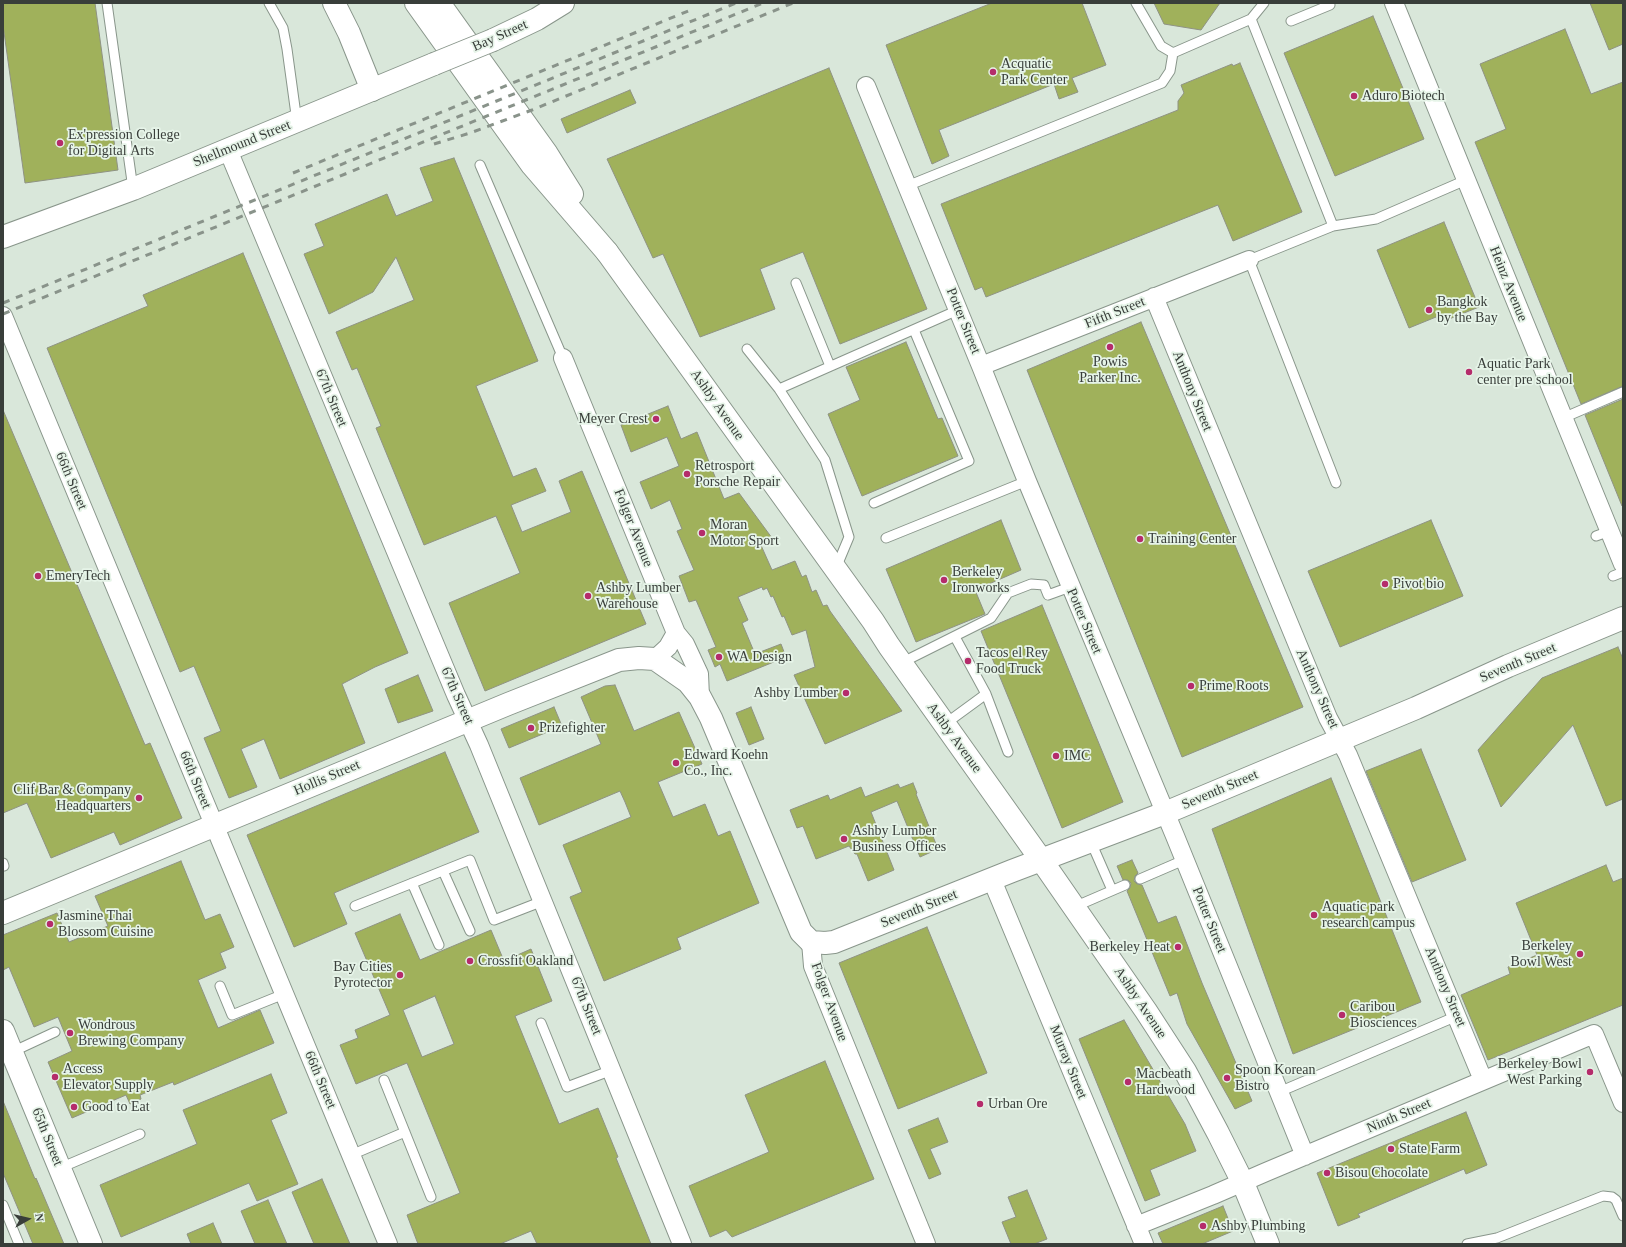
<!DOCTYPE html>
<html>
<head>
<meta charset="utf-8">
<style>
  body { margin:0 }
  #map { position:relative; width:1626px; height:1247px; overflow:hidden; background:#d9e7da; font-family:Georgia,serif }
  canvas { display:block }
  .frame { position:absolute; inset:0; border:4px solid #393e3a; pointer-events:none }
  .north { position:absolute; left:8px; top:1199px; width:40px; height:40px; -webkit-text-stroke:3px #e6f4e8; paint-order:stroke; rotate:82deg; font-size:11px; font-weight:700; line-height:16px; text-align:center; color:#393e3a }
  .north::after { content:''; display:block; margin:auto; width:14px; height:18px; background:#393e3a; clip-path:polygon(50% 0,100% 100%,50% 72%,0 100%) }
</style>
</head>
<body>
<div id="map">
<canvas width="1626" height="1247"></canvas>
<div class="frame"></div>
<div class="north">N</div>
</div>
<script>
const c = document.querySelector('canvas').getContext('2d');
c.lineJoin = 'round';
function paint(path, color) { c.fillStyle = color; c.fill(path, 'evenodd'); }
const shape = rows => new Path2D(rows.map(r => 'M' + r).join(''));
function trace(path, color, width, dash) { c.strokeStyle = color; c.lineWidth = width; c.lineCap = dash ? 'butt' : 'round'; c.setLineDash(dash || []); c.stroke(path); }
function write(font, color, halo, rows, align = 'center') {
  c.font = font + ' Georgia,serif'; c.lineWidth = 3.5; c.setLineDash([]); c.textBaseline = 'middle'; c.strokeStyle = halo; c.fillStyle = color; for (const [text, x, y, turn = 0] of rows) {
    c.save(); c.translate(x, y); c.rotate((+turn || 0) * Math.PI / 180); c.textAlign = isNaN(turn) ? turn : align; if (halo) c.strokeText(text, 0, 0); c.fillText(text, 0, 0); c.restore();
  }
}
const building = shape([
  [3,3,95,3,118,170,25,183,3,25,3,3],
  [992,3,1082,3,1106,65,1072,78,1078,92,1059,99,1054,84,939,130,949,156,932,164,886,45,992,3],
  [1154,3,1220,3,1201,30,1164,24,1154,3],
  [1590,3,1623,3,1623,44,1609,50,1590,3],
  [1373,16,1424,139,1335,176,1284,53,1373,16],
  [1565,29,1591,94,1623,82,1623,386,1581,404,1475,142,1506,129,1480,64,1565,29],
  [1240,63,1302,212,1233,241,1218,205,986,297,982,287,975,290,941,204,1178,110,1178,101,1184,93,1181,85,1232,64,1233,66,1240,63],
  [829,68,927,309,840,344,803,252,760,269,775,309,700,337,663,254,653,258,607,159,829,68],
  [630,90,636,103,567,133,561,119,630,90],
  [454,158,538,361,476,386,513,477,536,468,546,491,511,505,522,532,571,512,559,481,582,471,646,624,485,691,449,603,520,573,496,516,424,545,376,428,381,426,357,368,352,370,336,332,414,300,396,257,373,292,329,314,304,254,324,246,315,224,387,194,396,216,433,201,420,168,454,158],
  [1444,222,1479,307,1439,323,1436,317,1409,328,1377,250,1444,222],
  [243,253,408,653,375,667,342,684,365,743,280,779,264,739,241,749,257,787,229,798,204,738,221,731,194,666,180,672,47,348,148,306,143,295,243,253],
  [1141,322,1303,707,1182,757,1027,370,1141,322],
  [906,342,938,419,942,418,958,456,862,496,828,414,860,400,846,367,906,342],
  [1623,399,1623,506,1622,506,1585,415,1623,399],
  [668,406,681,439,697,432,724,499,739,493,772,538,760,543,772,570,795,561,802,577,806,575,812,592,816,590,823,606,827,605,830,611,902,711,825,744,794,675,815,667,806,630,792,635,784,616,782,617,773,596,771,597,767,588,763,590,762,587,738,597,748,620,742,623,755,654,781,644,786,657,727,681,720,664,715,667,708,650,716,647,696,600,689,602,679,576,694,570,677,531,682,529,670,500,651,509,640,482,679,466,667,437,631,452,621,425,668,406],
  [3,410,145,745,150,743,182,818,120,845,114,832,51,858,27,803,3,813,3,410],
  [1001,520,1021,570,975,590,985,614,916,642,886,569,1001,520],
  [1431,520,1463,596,1340,647,1308,571,1431,520],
  [1042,605,1123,802,1062,828,981,631,1042,605],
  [1618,647,1623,659,1623,799,1606,806,1573,725,1501,807,1478,750,1542,678,1618,647],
  [418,675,433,711,398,723,385,689,418,675],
  [615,685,634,731,679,712,702,764,658,782,673,817,705,804,718,836,730,831,759,903,677,938,681,949,604,981,570,897,582,892,563,845,631,817,625,802,620,791,539,825,520,778,601,744,581,697,605,686,615,685],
  [554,707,562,726,509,748,501,729,554,707],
  [751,707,764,739,749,745,736,713,751,707],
  [1421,749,1466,860,1412,882,1366,771,1421,749],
  [445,752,479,832,334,893,347,924,294,947,247,835,445,752],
  [1331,778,1421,1002,1293,1054,1212,829,1331,778],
  [913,783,917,793,916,794,938,849,920,857,897,801,871,812,894,870,868,881,857,854,855,854,849,846,816,859,803,826,797,828,790,810,828,795,830,800,861,787,865,797,898,784,900,788,913,783],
  [1132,860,1138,873,1135,876,1134,881,1137,884,1142,885,1158,923,1176,916,1202,983,1252,1101,1235,1109,1187,1024,1177,993,1170,996,1143,930,1127,891,1130,888,1131,883,1128,880,1123,880,1117,866,1132,860],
  [181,861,205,920,220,914,234,947,220,953,226,968,198,980,218,1028,260,1010,274,1043,174,1085,173,1082,140,1095,141,1099,130,1104,126,1095,72,1118,48,1062,72,1051,58,1017,34,1027,9,967,3,970,3,935,57,913,69,942,108,926,95,896,181,861],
  [1606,865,1613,882,1623,878,1623,1005,1488,1060,1461,995,1510,974,1508,967,1537,955,1516,903,1606,865],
  [400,914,420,960,491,930,504,961,531,949,552,1001,515,1016,559,1124,598,1108,618,1157,616,1158,651,1244,537,1244,531,1231,500,1244,418,1244,407,1215,460,1193,407,1063,356,1084,340,1045,358,1038,355,1030,390,1015,355,933,400,914],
  [435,996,454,1044,422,1057,403,1010,435,996],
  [927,927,987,1073,898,1109,839,963,927,927],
  [1124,1020,1185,1124,1196,1151,1150,1170,1160,1195,1145,1201,1079,1039,1124,1020],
  [825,1061,874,1179,732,1237,726,1230,710,1237,689,1186,769,1152,745,1095,825,1061],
  [271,1074,287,1113,271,1120,298,1184,257,1201,249,1183,121,1237,100,1185,197,1144,183,1110,271,1074],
  [3,1101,35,1179,36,1178,64,1244,33,1244,3,1173,3,1101],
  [1466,1112,1487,1165,1466,1174,1464,1169,1358,1214,1360,1217,1338,1226,1317,1173,1466,1112],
  [938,1118,948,1142,930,1149,941,1174,929,1179,908,1130,938,1118],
  [322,1179,350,1244,314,1244,292,1192,322,1179],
  [1027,1190,1047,1239,1034,1244,1011,1244,1002,1222,1016,1217,1008,1197,1027,1190],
  [268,1200,287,1244,255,1244,241,1211,268,1200],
  [1223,1206,1233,1231,1202,1244,1163,1244,1158,1233,1223,1206],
  [213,1223,222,1244,191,1244,187,1234,213,1223]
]);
paint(building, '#a0b15b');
trace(building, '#8e9283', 1);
const lane = shape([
  [107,3,133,189],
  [269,3,283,28,287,49,297,122],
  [1136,3,1161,46,1173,53],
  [1251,19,1333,226],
  [1291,21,1330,5,1329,3],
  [1173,53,1251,19,1264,3],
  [480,165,563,358],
  [907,186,1162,83,1170,71,1173,53],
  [796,283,830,366],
  [747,349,779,389,825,460,849,537,836,568],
  [779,389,958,310],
  [1563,418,1623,392],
  [1336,483,1249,260,1333,226,1376,219,1466,180],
  [874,503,969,461,914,330],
  [1596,536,1610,531],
  [886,538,1027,481],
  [1613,576,1623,572],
  [955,637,986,694,1008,752],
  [901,663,991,618,1008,593,1031,584,1044,585,1048,595,1070,587],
  [945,724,986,694],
  [1091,842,1112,890],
  [3,863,4,866,3,866],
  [443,871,470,931],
  [1140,879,1184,860],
  [412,883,439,945],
  [355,906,470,860,494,920,543,901],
  [1074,907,1125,885],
  [220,986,232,1015,284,994],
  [541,1023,567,1087,612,1070],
  [12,1052,55,1032],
  [384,1080,431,1197],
  [1279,1092,1457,1016],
  [351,1155,405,1132],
  [60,1168,140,1134],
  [3,1205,19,1244],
  [1467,1244,1497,1238,1603,1196,1612,1197,1616,1200,1623,1216]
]);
const street = shape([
  [1394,3,1623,564],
  [866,86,981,366,1027,481,1175,836,1305,1156],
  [228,150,456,695,479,745,682,1244],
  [1154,297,1328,718,1348,755,1483,1080],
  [3,316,388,1244],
  [563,358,676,633,685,644,699,674,700,697],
  [981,366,1249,260],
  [655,659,668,647,676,633],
  [992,880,1144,1244],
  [811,942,813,966,926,1244],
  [1136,1226,1213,1195,1266,1172,1594,1034,1623,1103]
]);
const secondary = shape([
  [493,40,537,19,563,3],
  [3,237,133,189,434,64],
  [3,913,508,704,619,660,639,658,655,659,665,666,688,682,700,697,711,718,801,932,811,942,825,943,834,942,1012,871,1165,813,1416,708,1508,666,1623,618],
  [3,1031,91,1244]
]);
const primary = shape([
  [607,252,873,621,889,646,1042,861,1146,1011,1185,1071,1218,1133,1243,1183,1268,1244]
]);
const highway = shape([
  [334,3,349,33,372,90],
  [416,3,532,165,607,252],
  [439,3,547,154,572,194]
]);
trace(lane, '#89968b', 11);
trace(street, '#89968b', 20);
trace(secondary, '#89968b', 24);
trace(primary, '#89968b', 24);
trace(highway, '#89968b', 24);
trace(lane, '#fff', 9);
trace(street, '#fff', 18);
trace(secondary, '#fff', 22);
trace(primary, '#fff', 22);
trace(highway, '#fff', 22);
trace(shape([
  [434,144,470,133,532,110,793,3],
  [293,173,693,9],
  [3,303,736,3],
  [3,314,763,3]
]), '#89938a', 3, [7, 7]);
const secondaryBridge = shape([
  [434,64,493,40]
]);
trace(secondaryBridge, '#89968b', 24, []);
trace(secondaryBridge, '#fff', 22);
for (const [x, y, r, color] of [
  [993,72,4,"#b52c6b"],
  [1354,96,4,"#b52c6b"],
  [60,143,4,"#b52c6b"],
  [1429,310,4,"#b52c6b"],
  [1110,347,4,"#b52c6b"],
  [1469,372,4,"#b52c6b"],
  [656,419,4,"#b52c6b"],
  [687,474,4,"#b52c6b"],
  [702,533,4,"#b52c6b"],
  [1140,539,4,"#b52c6b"],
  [38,576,4,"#b52c6b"],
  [944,580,4,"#b52c6b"],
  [1385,584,4,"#b52c6b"],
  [588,596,4,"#b52c6b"],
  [719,657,4,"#b52c6b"],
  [968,661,4,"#b52c6b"],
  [1191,686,4,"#b52c6b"],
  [846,693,4,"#b52c6b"],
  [531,728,4,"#b52c6b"],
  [1056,756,4,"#b52c6b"],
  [676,763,4,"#b52c6b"],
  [139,798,4,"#b52c6b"],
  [844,839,4,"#b52c6b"],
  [1314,915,4,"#b52c6b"],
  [50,924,4,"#b52c6b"],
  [1178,947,4,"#b52c6b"],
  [1580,954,4,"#b52c6b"],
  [470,961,4,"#b52c6b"],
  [400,975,4,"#b52c6b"],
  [1342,1015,4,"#b52c6b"],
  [70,1033,4,"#b52c6b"],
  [1590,1072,4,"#b52c6b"],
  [55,1077,4,"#b52c6b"],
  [1227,1078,4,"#b52c6b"],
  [1128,1082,4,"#b52c6b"],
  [980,1104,4,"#b52c6b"],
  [74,1107,4,"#b52c6b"],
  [1391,1149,4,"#b52c6b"],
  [1327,1173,4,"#b52c6b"],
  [1203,1226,4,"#b52c6b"]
]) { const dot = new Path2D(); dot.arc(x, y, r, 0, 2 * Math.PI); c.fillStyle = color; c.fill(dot); trace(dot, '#e6f4e8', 1.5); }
write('14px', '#393e3a', '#e6f4e8', [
  ["Bay Street",500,36,-24],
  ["Shellmound Street",242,144,-22],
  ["Heinz Avenue",1508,284,68],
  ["Fifth Street",1115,313,-22],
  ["Potter Street",963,321,68],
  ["Anthony Street",1192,391,68],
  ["67th Street",331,398,67],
  ["Ashby Avenue",717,405,55],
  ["66th Street",71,481,67],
  ["Folger Avenue",633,528,68],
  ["Potter Street",1084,621,67],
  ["Seventh Street",1518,663,-23],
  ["Anthony Street",1317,689,66],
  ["67th Street",457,696,66],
  ["Ashby Avenue",954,738,54],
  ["Hollis Street",327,778,-23],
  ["66th Street",195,780,67],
  ["Seventh Street",1220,790,-23],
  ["Seventh Street",919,909,-22],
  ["Potter Street",1209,920,68],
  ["Anthony Street",1445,987,67],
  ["Folger Avenue",829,1002,70],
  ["Ashby Avenue",1140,1003,56],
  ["67th Street",586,1006,68],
  ["Murray Street",1068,1062,68],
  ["66th Street",320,1080,67],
  ["Ninth Street",1399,1116,-23],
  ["65th Street",47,1137,68]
]);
write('14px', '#393e3a', '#e6f4e8', [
  ["Acquatic",1001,64],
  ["Park Center",1001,80],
  ["Aduro Biotech",1362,96],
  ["Ex'pression College",68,135],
  ["for Digital Arts",68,151],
  ["Bangkok",1437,302],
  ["by the Bay",1437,318],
  ["Powis",1110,362,"center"],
  ["Parker Inc.",1110,378,"center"],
  ["Aquatic Park",1477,364],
  ["center pre school",1477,380],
  ["Meyer Crest",648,419,"right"],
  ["Retrosport",695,466],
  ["Porsche Repair",695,482],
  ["Moran",710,525],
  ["Motor Sport",710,541],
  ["Training Center",1148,539],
  ["Berkeley",952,572],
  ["Ironworks",952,588],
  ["EmeryTech",46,576],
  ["Pivot bio",1393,584],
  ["Ashby Lumber",596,588],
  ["Warehouse",596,604],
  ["Tacos el Rey",976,653],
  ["Food Truck",976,669],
  ["WA Design",727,657],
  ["Prime Roots",1199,686],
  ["Ashby Lumber",838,693,"right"],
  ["Prizefighter",539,728],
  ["Edward Koehn",684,755],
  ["Co., Inc.",684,771],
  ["IMC",1064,756],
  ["Clif Bar & Company",131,790,"right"],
  ["Headquarters",131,806,"right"],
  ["Ashby Lumber",852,831],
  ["Business Offices",852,847],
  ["Aquatic park",1322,907],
  ["research campus",1322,923],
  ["Jasmine Thai",58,916],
  ["Blossom Cuisine",58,932],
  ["Berkeley",1572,946,"right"],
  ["Bowl West",1572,962,"right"],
  ["Berkeley Heat",1170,947,"right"],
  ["Crossfit Oakland",478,961],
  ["Bay Cities",392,967,"right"],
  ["Pyrotector",392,983,"right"],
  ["Caribou",1350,1007],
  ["Biosciences",1350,1023],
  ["Wondrous",78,1025],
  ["Brewing Company",78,1041],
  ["Berkeley Bowl",1582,1064,"right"],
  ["West Parking",1582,1080,"right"],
  ["Access",63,1069],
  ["Elevator Supply",63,1085],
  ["Spoon Korean",1235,1070],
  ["Bistro",1235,1086],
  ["Macbeath",1136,1074],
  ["Hardwood",1136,1090],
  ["Urban Ore",988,1104],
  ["Good to Eat",82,1107],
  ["State Farm",1399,1149],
  ["Bisou Chocolate",1335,1173],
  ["Ashby Plumbing",1211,1226]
], 'left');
</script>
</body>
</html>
